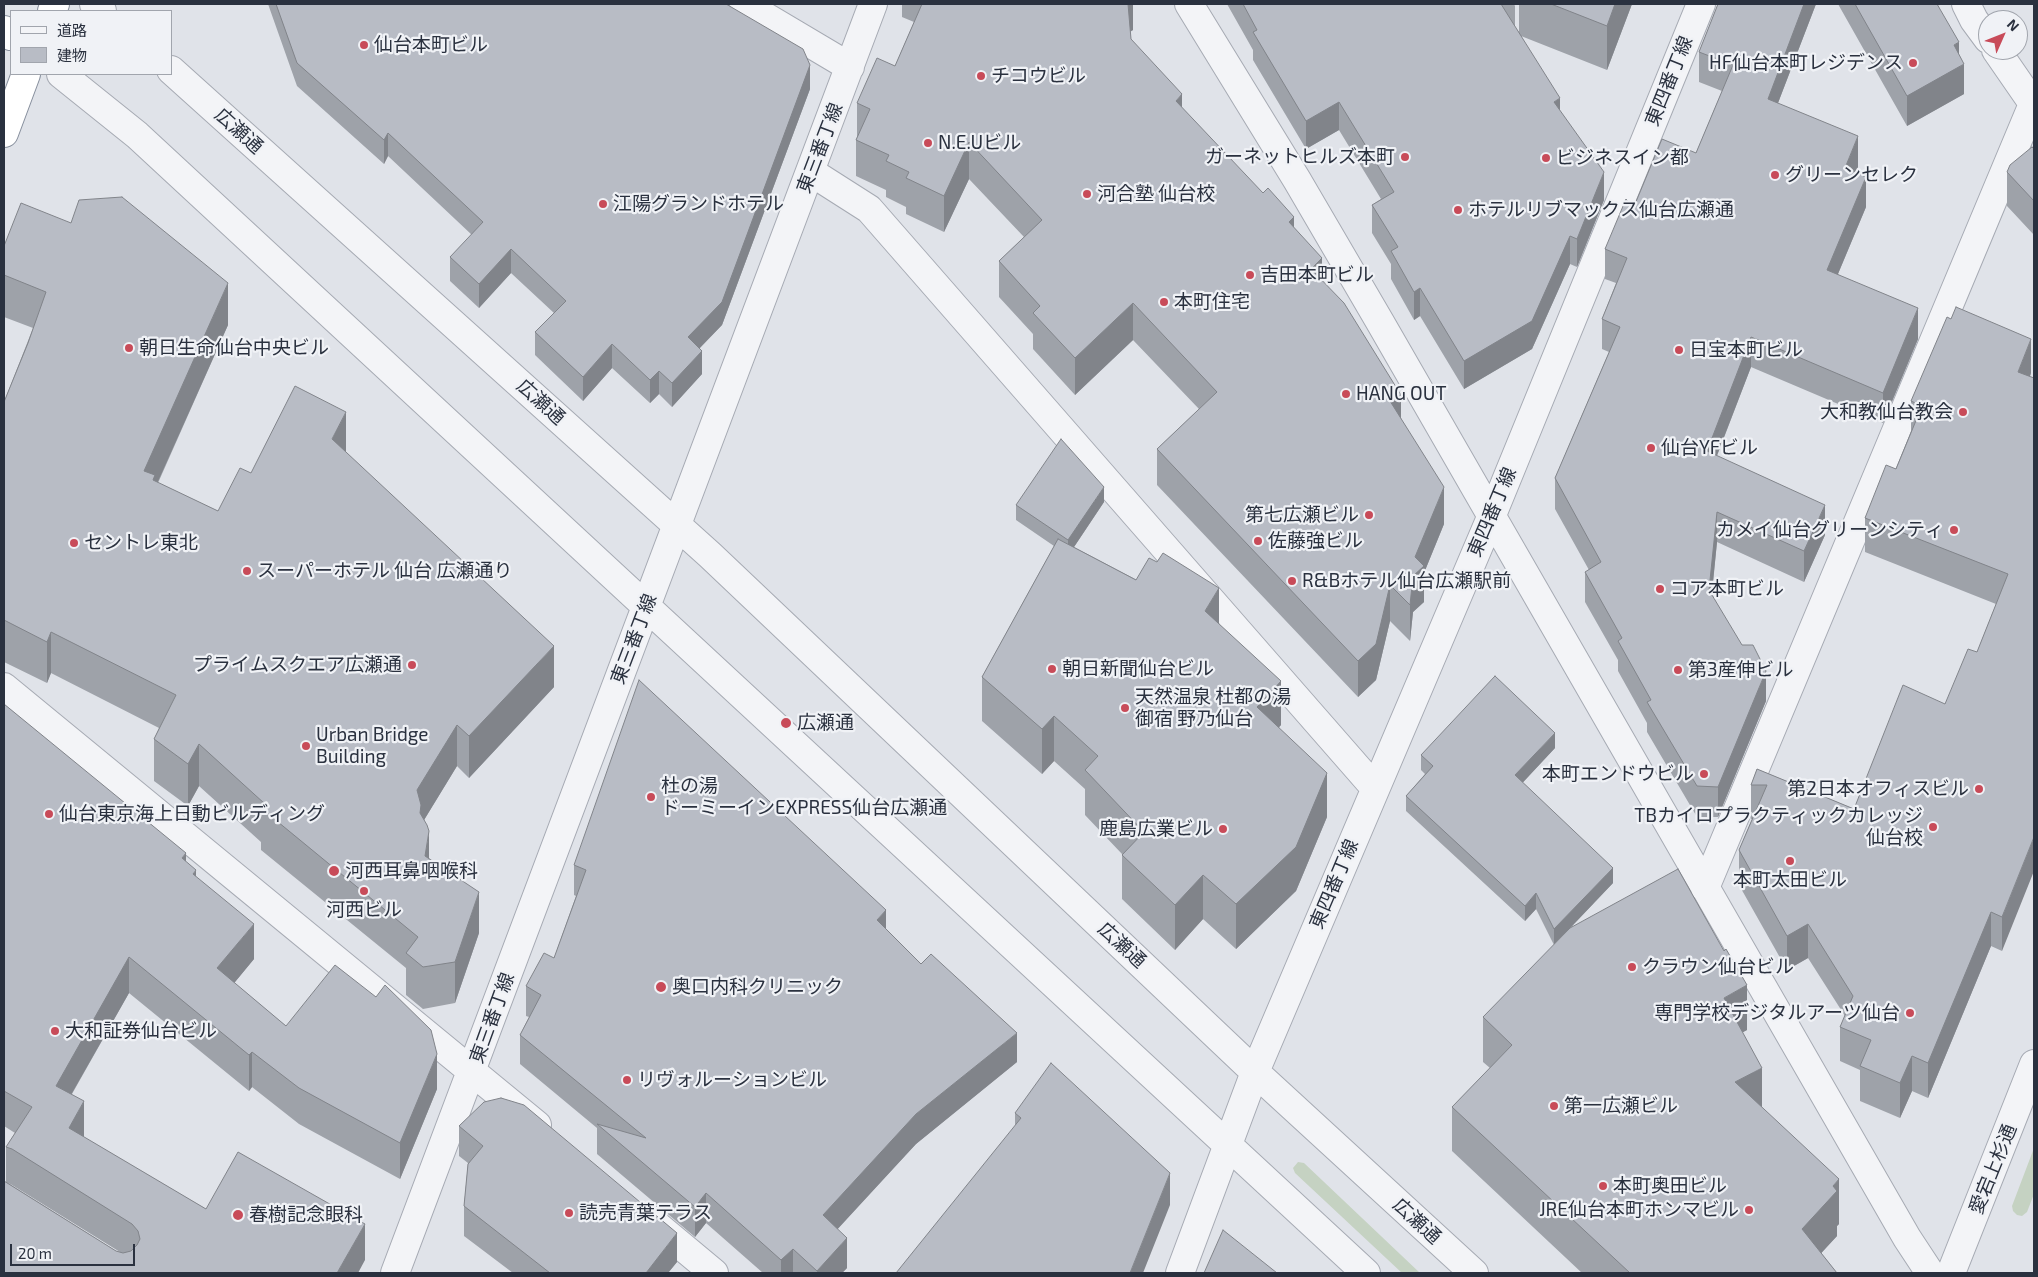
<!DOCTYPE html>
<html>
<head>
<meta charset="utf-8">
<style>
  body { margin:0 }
  #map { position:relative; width:2038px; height:1277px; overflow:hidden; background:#e0e3e9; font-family:"Exo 2","Noto Sans JP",sans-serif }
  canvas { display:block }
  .frame { position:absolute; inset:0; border:5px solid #2a313f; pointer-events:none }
  .legend { position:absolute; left:10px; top:10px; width:162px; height:65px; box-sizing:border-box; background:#f0f2f6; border:1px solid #a1a5ad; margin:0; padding:6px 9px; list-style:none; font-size:15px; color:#2a313f }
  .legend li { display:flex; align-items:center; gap:10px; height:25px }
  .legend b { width:25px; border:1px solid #a1a5ad }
  .north { position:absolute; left:1978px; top:10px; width:50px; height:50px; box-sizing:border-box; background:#f0f2f6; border:1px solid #a1a5ad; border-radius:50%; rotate:46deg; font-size:14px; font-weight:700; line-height:20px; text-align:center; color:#2a313f }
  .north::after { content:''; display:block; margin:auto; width:18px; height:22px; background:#c84b59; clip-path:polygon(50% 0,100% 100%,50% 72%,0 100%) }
  .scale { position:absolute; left:10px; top:1244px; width:125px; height:22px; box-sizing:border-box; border:2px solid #2a313f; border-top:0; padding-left:6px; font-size:15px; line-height:18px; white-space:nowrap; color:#2a313f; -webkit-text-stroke:4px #f0f2f6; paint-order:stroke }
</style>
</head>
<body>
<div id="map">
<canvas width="2038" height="1277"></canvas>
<div class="frame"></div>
<ul class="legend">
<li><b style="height:6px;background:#f3f4f7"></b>道路</li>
<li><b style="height:14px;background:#b8bcc5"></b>建物</li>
</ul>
<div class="north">N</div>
<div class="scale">20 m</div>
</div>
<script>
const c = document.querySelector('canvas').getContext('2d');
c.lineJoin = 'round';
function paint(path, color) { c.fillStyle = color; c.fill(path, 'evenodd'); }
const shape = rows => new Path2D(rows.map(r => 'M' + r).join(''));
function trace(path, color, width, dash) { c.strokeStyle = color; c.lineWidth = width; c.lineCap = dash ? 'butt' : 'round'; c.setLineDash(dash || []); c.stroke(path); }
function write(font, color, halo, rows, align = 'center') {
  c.font = font + ' "Exo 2","Noto Sans JP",sans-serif'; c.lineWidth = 4.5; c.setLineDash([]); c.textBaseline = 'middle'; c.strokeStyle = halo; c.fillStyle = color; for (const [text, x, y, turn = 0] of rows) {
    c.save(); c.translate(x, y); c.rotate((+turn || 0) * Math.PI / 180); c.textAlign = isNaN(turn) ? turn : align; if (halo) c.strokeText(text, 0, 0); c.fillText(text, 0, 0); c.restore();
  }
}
paint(shape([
  [2034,1148,2034,1194,2027,1212,2022,1216,2017,1215,2013,1211,2012,1206],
  [1298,1162,1304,1163,1420,1273,1402,1273,1295,1173,1293,1168]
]), '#c5d2c2');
const minor = shape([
  [94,4,102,11],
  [744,4,850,67],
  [1189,4,1297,180,1380,322,1907,1238,1930,1273],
  [1966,4,1974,20,1988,39],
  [1996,50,2034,105],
  [171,70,710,555,1255,1072,1474,1273],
  [61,74,137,135,1366,1273],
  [811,172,869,209,1375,788],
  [4,687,537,1125],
  [1705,888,2033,104],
  [648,1218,714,1273],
  [395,1273,873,4],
  [1180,1273,1255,1072,1492,515,1701,4],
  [1951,1273,2034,1064]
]);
const highway = shape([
  [52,11,55,4],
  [4,30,11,36],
  [4,133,26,74]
]);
trace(minor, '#a6aab3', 30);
trace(highway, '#88909e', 30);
trace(minor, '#f3f4f7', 28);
trace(highway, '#fff', 28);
paint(shape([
  [268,4,726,4,810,89,722,325,700,348,702,374,672,407,659,394,650,403,612,368,583,401,535,355,535,332,554,313,511,273,479,308,450,281,450,257,472,235,388,156,384,164,297,86],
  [902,4,1133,4,1133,30,1130,32,1131,39,1182,108,1294,228,1322,281,1401,418,1444,524,1424,573,1424,602,1413,612,1410,641,1390,621,1376,680,1358,697,1157,485,1157,449,1199,409,1133,340,1075,395,1033,349,1033,334,999,297,999,261,1024,237,969,179,944,232,906,214,906,207,886,197,886,190,856,176,856,140,857,137,857,103,895,66,914,22,902,17],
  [1227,4,1514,4,1515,6,1515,27,1519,32,1519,4,1632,4,1607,70,1521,36,1560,111,1604,200,1577,267,1570,264,1532,349,1464,389,1420,316,1414,320,1391,279,1391,264,1372,233,1372,205,1381,199,1339,130,1306,149,1253,60,1253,50],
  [1718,4,1816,4,1778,103,1858,167,1856,173,1866,207,1838,274,1918,339,1883,423,1751,367,1717,456,1825,535,1804,582,1717,542,1712,594,1766,701,1718,817,1697,817,1647,732,1647,723,1618,671,1618,660,1585,602,1585,572,1589,570,1555,509,1555,478,1609,352,1602,349,1602,319,1616,283,1605,279,1605,249,1633,209,1696,153,1722,91,1699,82,1699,52],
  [1838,4,1937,4,1959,55,1964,94,1907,126],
  [2034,149,2034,235,2007,206,2007,172],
  [4,246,228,325,158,483,218,511,251,473,346,452,554,687,469,778,457,766,424,820,429,858,479,933,455,1003,423,1009,406,995,406,968,261,850,261,842,199,786,188,806,154,781,154,739,159,728,51,673,47,683,4,662,4,402,33,328,4,317],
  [2031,373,2030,377,2002,951,1991,946,1928,1098,1912,1091,1900,1118,1860,1101,1860,1070,1840,1061,1840,1027,1845,1016,1808,958,1787,970,1739,885,1739,850,1752,819,1751,819,1751,785,1757,769,1854,809,1945,704,1977,652,1996,604,1865,552,1865,518,1896,469,1911,431,1911,401],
  [1104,502,1074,547,1219,623,1281,725,1279,727,1327,817,1296,891,1236,949,1203,919,1175,950,1122,899,1122,854,1085,815,1085,789,1054,761,1042,774,982,721,982,677,1054,546,1016,520,1016,505],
  [4,704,186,862,254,959,234,983,286,1026,437,1089,400,1179,299,1124,252,1087,249,1091,129,993,72,1094,84,1136,83,1137,206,1209,365,1260,4,1273,6,1182,6,1147,15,1133,4,1126],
  [8,1183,12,1185,120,1252,116,1251],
  [1555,748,1522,783,1613,883,1554,945,1536,909,1525,921,1406,811,1406,796,1425,774,1421,770,1421,755],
  [574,865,886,929,1017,1062,916,1144,837,1229,847,1268,842,1273,763,1273,706,1223,695,1237,597,1154,597,1128,520,1064,520,1035,529,1017,526,1016,526,986,554,958,576,896,574,895],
  [1483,1017,1747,1030,1742,1032,1762,1108,1839,1224,1837,1226,1837,1236,1821,1253,1837,1273,1582,1273,1452,1151,1452,1107,1490,1068,1483,1062],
  [1015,1113,1170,1205,1015,1125],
  [459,1126,677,1262,668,1273,513,1273,464,1236,464,1206,468,1163,459,1156]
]), '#9ea2a9');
paint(shape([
  [1127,4,1133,4,1133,30,1127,33],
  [1615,4,1632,4,1607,70,1607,26],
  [1804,4,1816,4,1768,129,1768,99],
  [1959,42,1959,67,1964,64,1964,94,1907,126,1907,96,1954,45],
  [810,65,810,89,722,325,688,360,688,337],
  [1182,94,1182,131,1176,101],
  [1560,98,1560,126,1554,102],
  [1339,102,1339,130,1306,149,1306,121],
  [388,133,388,156,384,164,384,140],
  [1858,136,1858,167,1845,198,1845,168],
  [969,142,969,179,944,232,944,196],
  [1604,172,1604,200,1577,267,1577,239],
  [1866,177,1866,207,1827,300,1827,270],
  [1294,217,1294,253,1289,222],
  [1570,236,1570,264,1532,349,1464,389,1464,361],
  [511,249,511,273,479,308,479,284],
  [1322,258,1322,294,1311,269],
  [228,283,228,325,155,488,144,471],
  [1420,288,1420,316,1414,320,1414,292],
  [1133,303,1133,340,1075,395,1075,358],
  [1918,308,1918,339,1883,423,1883,393],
  [1751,337,1751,367,1707,481,1707,451],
  [2031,339,2031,373,2018,406,2018,372],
  [612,344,612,368,583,401,583,377],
  [702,351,702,374,672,407,672,383],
  [659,371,659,394,650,403,650,380],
  [1401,395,1401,431,1390,401],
  [346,412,346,454,332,439],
  [1104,487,1104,502,1068,556,1068,540],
  [1444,487,1444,524,1424,573,1424,602,1413,612,1410,641,1410,605,1415,557],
  [1825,505,1825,535,1804,582,1804,551],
  [1717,512,1717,542,1709,620,1709,590],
  [1390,585,1390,621,1376,680,1358,697,1358,661],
  [1219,588,1219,633,1205,611],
  [51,632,51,673,47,683,47,642],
  [554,646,554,687,469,778,469,736],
  [1766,671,1766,701,1718,817,1718,787],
  [1281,681,1281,725,1257,751,1257,707],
  [1054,716,1054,761,1042,774,1042,729],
  [457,725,457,766,421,825,417,790],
  [1555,733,1555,748,1515,791,1515,775],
  [199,744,199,786,188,806,188,764],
  [1327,773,1327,817,1296,891,1236,949,1236,904],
  [429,831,429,873,425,856],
  [2034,837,2034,871,2002,951,2002,917],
  [186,853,186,888,182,858],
  [1613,868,1613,883,1554,945,1554,929],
  [196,870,196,905,193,874],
  [1203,875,1203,919,1175,950,1175,905],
  [479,892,479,933,455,1003,455,962],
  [1536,893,1536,909,1525,921,1525,906],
  [886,910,886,940,877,920],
  [1991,912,1991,946,1928,1098,1928,1063],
  [254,924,254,959,217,1004,217,968],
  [1808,924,1808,958,1787,970,1787,936],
  [129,957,129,993,56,1121,56,1086],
  [1747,985,1747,1030,1724,1043,1724,998],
  [1017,1033,1017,1062,916,1144,823,1245,823,1215,916,1114],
  [252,1052,252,1087,249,1091,249,1055],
  [437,1054,437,1089,400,1179,400,1143],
  [1912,1056,1912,1091,1900,1118,1900,1083],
  [1762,1068,1762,1113,1735,1082],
  [84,1101,84,1136,69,1164,69,1128],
  [1170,1173,1170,1205,1143,1273,1130,1273],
  [1839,1179,1839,1224,1837,1226,1837,1236,1803,1273,1802,1229,1833,1186],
  [706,1193,706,1223,695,1237,695,1207],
  [365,1224,365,1260,358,1273,337,1273],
  [677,1233,677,1262,668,1273,646,1273],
  [847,1238,847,1268,842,1273,817,1273,817,1271],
  [793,1249,793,1273,781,1273,781,1260]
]), '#81848a');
const building = shape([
  [276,4,726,4,803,49,810,65,722,302,688,337,702,351,672,383,659,371,650,380,612,344,583,377,535,332,566,301,511,249,479,284,450,257,483,222,388,133,384,140,297,63,276,4],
  [922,4,1128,4,1131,39,1182,94,1176,101,1263,193,1268,188,1294,217,1289,222,1322,258,1311,269,1344,303,1401,395,1390,401,1444,487,1415,557,1424,566,1413,576,1410,605,1390,585,1376,644,1358,661,1157,449,1217,392,1133,303,1075,358,1033,313,1040,306,999,261,1042,220,969,142,944,196,906,178,909,172,886,161,889,155,856,140,870,109,857,103,877,58,895,66,922,4],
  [1243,4,1501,4,1560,98,1554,102,1604,172,1577,239,1570,236,1532,321,1464,361,1420,288,1414,292,1391,251,1398,247,1372,205,1394,192,1339,102,1306,121,1253,32,1257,30,1243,4],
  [1551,4,1615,4,1607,26,1551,4],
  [1718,4,1804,4,1768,99,1858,136,1845,168,1866,177,1827,270,1918,308,1883,393,1751,337,1707,451,1825,505,1804,551,1717,512,1709,590,1742,645,1753,645,1766,671,1718,787,1697,786,1647,702,1651,700,1618,641,1622,638,1585,572,1601,562,1555,478,1620,327,1602,319,1627,258,1605,249,1626,199,1633,209,1662,139,1696,153,1733,65,1699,52,1718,4],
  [1855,4,1937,4,1959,42,1954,45,1964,64,1907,96,1855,4],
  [2032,147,2034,149,2034,201,2007,172,2010,165,2032,147],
  [122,197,228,283,144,471,155,475,153,480,218,511,240,468,251,473,295,386,346,412,332,439,554,646,469,736,457,725,417,790,421,805,420,813,427,825,429,831,425,856,479,892,455,962,423,967,406,953,418,937,261,808,265,804,199,744,188,764,154,739,176,695,51,632,47,642,4,620,4,402,28,343,46,292,4,275,4,246,21,203,71,223,79,200,122,197],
  [1956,307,2031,339,2018,372,2034,378,2034,837,2002,917,1991,912,1928,1063,1912,1056,1900,1083,1860,1066,1871,1040,1840,1027,1853,996,1808,924,1787,936,1739,850,1767,785,1751,785,1757,769,1854,809,1903,685,1945,704,1968,649,1977,652,2008,574,1865,518,1886,465,1896,469,1922,406,1911,401,1947,317,1951,319,1956,307],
  [1061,439,1104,487,1068,540,1016,505,1061,439],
  [1058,539,1136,580,1149,558,1157,562,1163,553,1219,588,1205,611,1281,681,1257,707,1327,773,1296,847,1236,904,1203,875,1175,905,1122,855,1144,832,1085,770,1098,756,1054,716,1042,729,982,677,1058,539],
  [1495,676,1555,733,1515,775,1613,868,1554,929,1536,893,1525,906,1406,796,1433,766,1421,755,1495,676],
  [639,680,886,910,877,920,921,964,931,954,1017,1033,916,1114,823,1215,847,1238,817,1271,793,1249,781,1260,706,1193,695,1207,597,1124,646,1138,520,1035,541,995,526,986,544,953,554,958,586,870,574,865,639,680],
  [4,704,186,853,182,858,196,870,193,874,254,924,217,968,286,1026,335,965,376,997,385,985,431,1030,437,1054,400,1143,299,1088,252,1052,249,1055,129,957,56,1086,84,1101,69,1128,206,1209,238,1152,365,1224,337,1273,4,1273,4,1181,116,1251,123,1253,131,1251,137,1245,140,1239,138,1231,132,1224,12,1149,6,1147,32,1107,4,1091,4,704],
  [1678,869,1724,951,1726,949,1747,985,1724,998,1762,1068,1735,1082,1839,1179,1833,1186,1837,1191,1802,1229,1837,1273,1630,1273,1452,1107,1512,1045,1483,1017,1570,928,1678,869],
  [1051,1063,1170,1173,1130,1273,896,1273,1021,1118,1015,1113,1051,1063],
  [501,1098,524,1105,677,1233,646,1273,550,1273,464,1206,468,1164,483,1146,459,1126,484,1102,501,1098],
  [1223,1230,1277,1273,1204,1273,1223,1230]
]);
paint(building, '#b8bcc5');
trace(building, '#81848a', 1);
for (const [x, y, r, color] of [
  [364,45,5,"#c84b59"],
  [1913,63,5,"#c84b59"],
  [981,76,5,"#c84b59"],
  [928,143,5,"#c84b59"],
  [1405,157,5,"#c84b59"],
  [1546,158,5,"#c84b59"],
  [1775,175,5,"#c84b59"],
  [1087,194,5,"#c84b59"],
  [603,204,5,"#c84b59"],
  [1458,210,5,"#c84b59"],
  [1250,275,5,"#c84b59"],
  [1164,302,5,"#c84b59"],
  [129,348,5,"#c84b59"],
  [1679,350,5,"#c84b59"],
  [1346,394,5,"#c84b59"],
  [1963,412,5,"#c84b59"],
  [1651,448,5,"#c84b59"],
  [1369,515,5,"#c84b59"],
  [1954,530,5,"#c84b59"],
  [1258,541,5,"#c84b59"],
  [74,543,5,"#c84b59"],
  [247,571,5,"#c84b59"],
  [1292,581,5,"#c84b59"],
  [1660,589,5,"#c84b59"],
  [412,665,5,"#c84b59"],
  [1052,669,5,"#c84b59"],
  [1678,670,5,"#c84b59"],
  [1125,708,5,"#c84b59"],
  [786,723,6,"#c84b59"],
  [306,746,5,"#c84b59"],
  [1704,774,5,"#c84b59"],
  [1979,789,5,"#c84b59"],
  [651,797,5,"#c84b59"],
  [49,814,5,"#c84b59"],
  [1933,827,5,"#c84b59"],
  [1223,829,5,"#c84b59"],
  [1790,861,5,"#c84b59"],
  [334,871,6,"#c84b59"],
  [364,891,5,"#c84b59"],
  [1632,967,5,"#c84b59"],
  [661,987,6,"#c84b59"],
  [1910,1013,5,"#c84b59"],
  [55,1031,5,"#c84b59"],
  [627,1080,5,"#c84b59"],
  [1554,1106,5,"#c84b59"],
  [1603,1186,5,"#c84b59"],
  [1749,1210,5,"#c84b59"],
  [569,1213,5,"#c84b59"],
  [238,1215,6,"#c84b59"]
]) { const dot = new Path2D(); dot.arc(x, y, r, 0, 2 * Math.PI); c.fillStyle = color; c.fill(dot); trace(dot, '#f0f2f6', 2); }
write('19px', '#2a313f', '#f0f2f6', [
  ["仙台本町ビル",374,45],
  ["HF仙台本町レジデンス",1903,63,"right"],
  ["チコウビル",991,76],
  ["N.E.Uビル",938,143],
  ["ガーネットヒルズ本町",1395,157,"right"],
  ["ビジネスイン都",1556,158],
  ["グリーンセレク",1785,175],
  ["河合塾 仙台校",1097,194],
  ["江陽グランドホテル",613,204],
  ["ホテルリブマックス仙台広瀬通",1468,210],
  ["吉田本町ビル",1260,275],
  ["本町住宅",1174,302],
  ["朝日生命仙台中央ビル",139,348],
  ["日宝本町ビル",1689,350],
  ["HANG OUT",1356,394],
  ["大和教仙台教会",1953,412,"right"],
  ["仙台YFビル",1661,448],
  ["第七広瀬ビル",1359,515,"right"],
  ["カメイ仙台グリーンシティ",1944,530,"right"],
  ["佐藤強ビル",1268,541],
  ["セントレ東北",84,543],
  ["スーパーホテル 仙台 広瀬通り",257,571],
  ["R&Bホテル仙台広瀬駅前",1302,581],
  ["コア本町ビル",1670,589],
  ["プライムスクエア広瀬通",402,665,"right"],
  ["朝日新聞仙台ビル",1062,669],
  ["第3産伸ビル",1688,670],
  ["天然温泉 杜都の湯",1135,697],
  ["御宿 野乃仙台",1135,719],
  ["広瀬通",797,723],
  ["Urban Bridge",316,735],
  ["Building",316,757],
  ["本町エンドウビル",1694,774,"right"],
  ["杜の湯",661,786],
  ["ドーミーインEXPRESS仙台広瀬通",661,808],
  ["第2日本オフィスビル",1969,789,"right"],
  ["仙台東京海上日動ビルディング",59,814],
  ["TBカイロプラクティックカレッジ",1923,816,"right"],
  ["仙台校",1923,838,"right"],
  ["鹿島広業ビル",1213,829,"right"],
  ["河西耳鼻咽喉科",345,871],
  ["本町太田ビル",1790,880,"center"],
  ["河西ビル",364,910,"center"],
  ["クラウン仙台ビル",1642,967],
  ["奥口内科クリニック",672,987],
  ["専門学校デジタルアーツ仙台",1900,1013,"right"],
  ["大和証券仙台ビル",65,1031],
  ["リヴォルーションビル",637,1080],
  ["第一広瀬ビル",1564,1106],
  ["本町奥田ビル",1613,1186],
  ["JRE仙台本町ホンマビル",1739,1210,"right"],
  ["読売⻘葉テラス",579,1213],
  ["春樹記念眼科",249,1215]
], 'left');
write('19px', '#2a313f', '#f0f2f6', [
  ["東四番丁線",1669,81,-68],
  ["広瀬通",239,131,42],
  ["東三番丁線",820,148,-69],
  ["広瀬通",541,402,42],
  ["東四番丁線",1492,512,-67],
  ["東三番丁線",634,639,-69],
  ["東四番丁線",1334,884,-67],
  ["広瀬通",1122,945,43],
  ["東三番丁線",492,1018,-70],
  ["愛宕上杉通",1993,1169,-68],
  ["広瀬通",1417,1221,43]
]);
</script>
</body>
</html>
